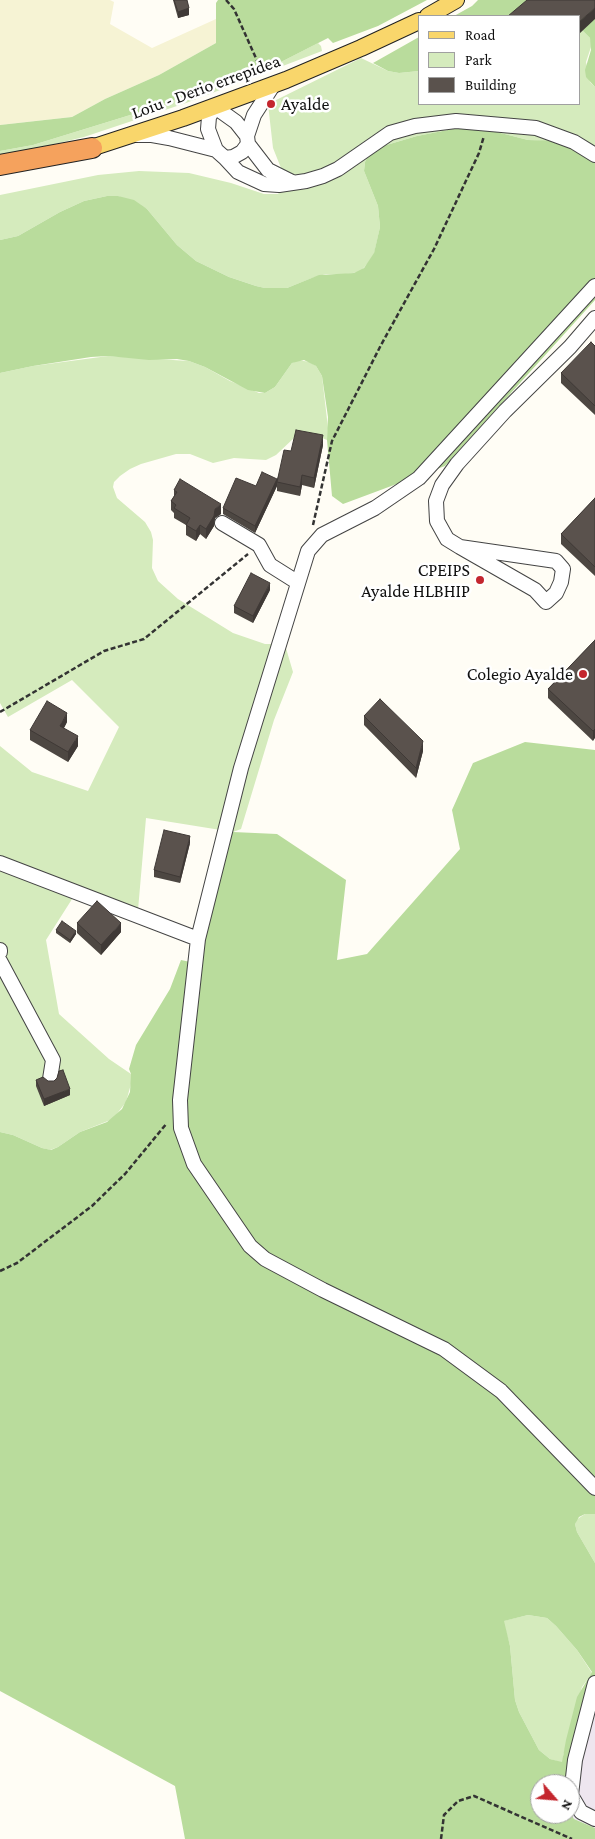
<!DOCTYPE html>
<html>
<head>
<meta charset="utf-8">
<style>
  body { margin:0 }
  #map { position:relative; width:595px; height:1839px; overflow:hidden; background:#fffdf5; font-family:"Crimson Pro",serif }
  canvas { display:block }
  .legend { position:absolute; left:418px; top:15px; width:162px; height:90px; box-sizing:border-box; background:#fff; border:1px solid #a0a0a0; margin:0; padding:6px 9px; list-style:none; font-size:15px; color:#111 }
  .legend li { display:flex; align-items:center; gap:10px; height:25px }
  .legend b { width:25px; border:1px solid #a0a0a0 }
  .north { position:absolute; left:530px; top:1774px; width:50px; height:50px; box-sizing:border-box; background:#fff; border:1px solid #a0a0a0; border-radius:50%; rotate:117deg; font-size:14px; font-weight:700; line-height:20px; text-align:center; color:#111 }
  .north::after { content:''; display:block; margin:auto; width:18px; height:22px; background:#c4262e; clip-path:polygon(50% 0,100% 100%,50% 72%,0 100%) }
</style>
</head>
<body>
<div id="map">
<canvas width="595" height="1839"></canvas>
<ul class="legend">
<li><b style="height:6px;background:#f9d66b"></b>Road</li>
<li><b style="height:14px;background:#d5ebbd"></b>Park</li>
<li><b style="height:14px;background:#5a524d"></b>Building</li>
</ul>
<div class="north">N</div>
</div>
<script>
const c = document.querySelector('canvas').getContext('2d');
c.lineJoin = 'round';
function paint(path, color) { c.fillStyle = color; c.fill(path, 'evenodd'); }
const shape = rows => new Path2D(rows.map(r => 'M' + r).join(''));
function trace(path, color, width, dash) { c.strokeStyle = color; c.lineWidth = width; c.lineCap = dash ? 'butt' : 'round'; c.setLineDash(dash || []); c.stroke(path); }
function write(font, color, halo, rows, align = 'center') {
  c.font = font + ' "Crimson Pro",serif'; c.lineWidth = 5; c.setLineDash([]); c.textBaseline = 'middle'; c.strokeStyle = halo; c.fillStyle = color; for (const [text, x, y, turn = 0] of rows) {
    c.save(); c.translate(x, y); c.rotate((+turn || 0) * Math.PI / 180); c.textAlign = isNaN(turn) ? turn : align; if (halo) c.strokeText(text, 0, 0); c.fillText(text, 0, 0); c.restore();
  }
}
paint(shape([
  [595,1698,595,1828,574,1819,570,1813,570,1784]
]), '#eee6ef');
paint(shape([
  [0,0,110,0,114,2,110,24,152,48,216,19,216,43,159,75,105,99,72,117,0,125]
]), '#f6f3d4');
paint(shape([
  [579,27,590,38,592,44,586,62,590,82,595,87,595,152,543,141,528,140,493,131,458,128,417,136,383,146,368,156,365,162,364,171,378,206,380,227,374,254,368,263,360,272,346,274,326,274,312,278,287,288,265,288,256,286,229,277,196,261,177,245,147,209,118,196,107,196,84,201,60,212,18,236,0,240,0,195,98,175,139,171,189,173,231,183,264,194,278,194,282,189,283,173,273,148,268,104,361,58,388,71,399,73,419,71,419,104,579,104],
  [318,43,321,46,322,51,186,103,84,137,0,157,0,151,33,145,140,112,281,62],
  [108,356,189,361,205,367,230,381,259,393,265,393,275,387,292,363,298,360,310,362,316,366,322,376,328,428,327,440,320,437,295,437,276,455,266,460,234,458,213,463,190,454,176,454,141,464,130,469,120,476,114,482,113,487,117,498,145,522,151,532,153,540,152,568,158,581,178,599,233,633,265,644,273,644,283,638,293,672,274,720,241,829,233,832,146,818,138,910,74,896,46,940,59,1014,109,1059,131,1074,131,1084,126,1102,113,1119,80,1132,58,1147,50,1150,42,1148,13,1135,0,1132,0,746,32,772,88,791,119,727,72,680,8,717,0,703,0,373,33,366],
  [585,1514,595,1514,595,1563,577,1532,575,1524,576,1520],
  [528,1615,547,1618,556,1626,577,1650,592,1673,582,1687,563,1756,563,1763,550,1759,539,1750,519,1712,515,1700,510,1646,503,1621]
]), '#d5ebbd');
paint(shape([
  [218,0,427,0,378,26,333,43,328,38,281,62,140,112,33,145,0,151,0,125,72,117,105,99,159,75,216,43,216,3],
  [478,0,595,0,595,87,586,77,585,70,591,50,590,38,579,27,579,16,454,16,472,6],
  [419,37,419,71,399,73,388,71,373,63],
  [458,128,493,131,528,140,561,141,595,152,595,300,445,466,343,504,332,496,327,440,328,417,322,376,316,366,304,360,292,363,275,387,265,393,248,390,205,367,189,361,177,359,149,360,108,356,91,357,33,366,0,373,0,240,18,236,60,212,84,201,107,196,118,196,134,200,147,209,177,245,196,261,229,277,256,286,265,288,287,288,319,275,354,273,364,268,374,253,380,227,378,206,364,171,365,162,368,156,383,146,417,136],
  [525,742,595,750,595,1514,585,1514,579,1517,575,1524,577,1532,595,1563,595,1698,567,1784,540,1784,540,1814,570,1813,574,1819,595,1828,595,1839,185,1839,175,1786,0,1691,0,1132,13,1135,42,1148,51,1150,58,1147,80,1132,107,1122,122,1109,130,1092,131,1074,129,1069,136,1045,170,989,181,960,195,963,230,836,233,832,277,834,346,880,337,960,367,954,460,849,452,810,473,763],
  [528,1615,547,1618,556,1626,577,1650,592,1672,577,1697,566,1740,562,1762,550,1759,539,1750,519,1712,515,1700,510,1646,504,1621]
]), '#b9dc9c');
const minor = shape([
  [137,135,152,135,169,138,216,150],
  [247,136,236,122,215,107,209,117,208,129,216,150,225,158,233,157,242,152,248,144,247,136,254,115,274,84],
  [248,144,268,170,292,182],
  [225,158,238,172,264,184,279,185,306,181,323,176,338,169,390,133,415,126,456,121,536,128,574,142,595,155],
  [595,286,419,478,375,508,322,535,308,551,241,768,198,939,180,1100,181,1128,194,1164,250,1246,265,1259,323,1290,444,1349,501,1391,595,1488],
  [222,523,259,545,270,565,297,582],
  [460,547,556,561,563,569,561,582,556,593,546,602,535,590,460,547,447,539,437,521,436,501,442,485,457,464,505,411,570,347,595,318],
  [0,863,198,939],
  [0,950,0,952],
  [0,961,53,1060,50,1079],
  [595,1683,575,1760,571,1795,581,1812,595,1819]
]);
const major = shape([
  [428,16,456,0],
  [82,151,183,118,286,80,361,48,419,21]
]);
const highway = shape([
  [0,165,92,148]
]);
trace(minor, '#444', 16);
trace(major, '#222', 18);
trace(highway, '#222', 22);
trace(shape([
  [226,0,234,9,263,74],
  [313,525,332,441,381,345,434,249,479,153,484,136],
  [0,712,104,651,144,639,248,554],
  [0,1271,17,1263,92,1206,125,1174,167,1123],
  [441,1839,444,1815,458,1801,474,1796,572,1839]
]), '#333', 2.5, [5, 2.5]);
trace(minor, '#fff', 14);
trace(major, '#f9d66b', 16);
trace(highway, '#f5a25d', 20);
paint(shape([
  [173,0,187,0,189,15,178,18],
  [595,346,595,415,561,383,561,373],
  [323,445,314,488,302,485,300,496,277,491,277,486,255,533,223,514,223,508,256,486,277,479,291,451],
  [174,490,221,514,215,518,214,526,206,539,200,534,196,541,186,535,186,525,174,518,174,513,171,510,171,501,174,496],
  [595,498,595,576,561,544,561,534],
  [270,590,253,623,234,613,234,606],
  [595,640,593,741,548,698,548,689],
  [364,716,423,751,416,778,364,725],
  [67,722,64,728,78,746,68,762,30,740,30,730],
  [190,843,180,883,154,877,154,870],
  [77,923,121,932,101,955,77,933],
  [56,930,76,934,70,943,56,933],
  [36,1080,70,1095,44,1106,36,1086]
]), '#4d4742');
paint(shape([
  [189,8,189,15,178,18,178,12],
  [595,8,595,19,579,34,579,22],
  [323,435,323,445,314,488,314,478],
  [302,475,302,485,300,496,300,487],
  [277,479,277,486,255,533,255,526],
  [221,504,221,514,215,518,214,526,206,539,206,529,215,509],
  [200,525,200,534,196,541,196,531],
  [270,583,270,590,253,623,253,616],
  [67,713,67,722,60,735,60,726],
  [595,729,595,738,593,741,593,731],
  [78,736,78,746,68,762,68,752],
  [423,741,423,751,416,778,416,768],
  [190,836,190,843,180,883,180,877],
  [121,923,121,932,101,955,101,945],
  [76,931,76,934,70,943,70,940],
  [70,1089,70,1095,44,1106,44,1099]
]), '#3f3936');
const building = shape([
  [174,0,187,0,189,8,178,12,174,0],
  [527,0,595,0,595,8,579,22,579,16,508,16,527,0],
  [591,342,595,346,595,406,561,373,591,342],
  [296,430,323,435,314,478,302,475,300,487,277,482,284,450,291,451,296,430],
  [262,472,277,479,255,526,223,508,236,478,256,486,262,472],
  [180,479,221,504,215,509,214,516,206,529,200,525,196,531,186,525,190,518,174,508,176,505,171,501,177,492,174,490,180,479],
  [595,498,595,567,561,534,595,498],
  [251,573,270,583,253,616,234,606,251,573],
  [595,640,595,729,593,731,548,689,595,640],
  [380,699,423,741,416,768,364,716,380,699],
  [47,701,67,713,60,726,78,736,68,752,30,730,47,701],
  [164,830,190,836,180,877,154,870,164,830],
  [97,901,121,923,101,945,77,923,97,901],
  [62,921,76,931,70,940,56,930,62,921],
  [63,1070,70,1089,44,1099,36,1080,43,1077,48,1081,54,1081,57,1078,59,1071,63,1070]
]);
paint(building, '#5a524d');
trace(building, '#3f3936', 1);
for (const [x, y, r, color] of [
  [271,104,5,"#c4262e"],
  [480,580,5,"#c4262e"],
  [583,674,5,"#c4262e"]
]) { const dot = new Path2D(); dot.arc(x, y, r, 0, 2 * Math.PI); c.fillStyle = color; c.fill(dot); trace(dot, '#fff', 2); }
write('18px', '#111', '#fff', [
  ["Loiu - Derio errepidea",206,87,-20]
]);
write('18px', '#111', '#fff', [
  ["Ayalde",281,104,"left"],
  ["CPEIPS",470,570],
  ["Ayalde HLBHIP",470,591],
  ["Colegio Ayalde",573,674]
], 'right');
</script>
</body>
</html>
